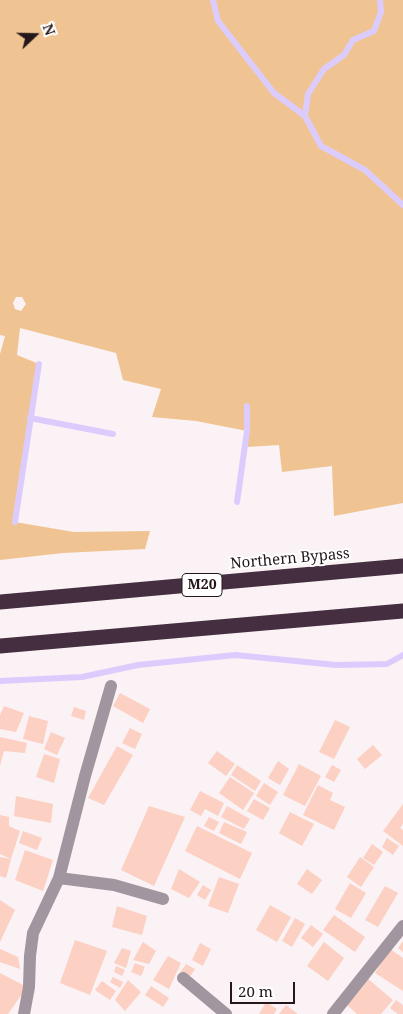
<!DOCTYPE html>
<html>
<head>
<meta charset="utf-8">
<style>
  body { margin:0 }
  #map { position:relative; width:403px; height:1014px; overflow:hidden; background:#faf2f4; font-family:"Noto Serif",serif }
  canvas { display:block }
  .north { position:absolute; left:10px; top:10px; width:50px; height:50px; -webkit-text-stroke:4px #fff; paint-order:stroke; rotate:69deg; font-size:14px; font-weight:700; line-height:20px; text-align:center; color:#24171a }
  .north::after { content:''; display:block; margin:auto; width:18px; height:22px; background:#24171a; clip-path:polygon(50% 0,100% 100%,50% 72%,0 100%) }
  .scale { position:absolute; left:230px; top:982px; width:65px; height:22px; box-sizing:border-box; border:2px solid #24171a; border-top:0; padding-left:6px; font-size:15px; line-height:18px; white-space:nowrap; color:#24171a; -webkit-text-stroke:4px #fff; paint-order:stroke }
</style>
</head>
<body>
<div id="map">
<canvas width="403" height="1014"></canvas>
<div class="north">N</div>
<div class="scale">20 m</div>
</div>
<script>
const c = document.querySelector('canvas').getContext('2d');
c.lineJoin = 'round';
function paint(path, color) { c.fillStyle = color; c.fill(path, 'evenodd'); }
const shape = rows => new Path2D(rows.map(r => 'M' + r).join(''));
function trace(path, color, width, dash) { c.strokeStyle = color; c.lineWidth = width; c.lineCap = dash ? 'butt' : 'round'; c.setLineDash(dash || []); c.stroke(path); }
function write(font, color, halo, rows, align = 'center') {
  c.font = font + ' "Noto Serif",serif'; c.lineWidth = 4; c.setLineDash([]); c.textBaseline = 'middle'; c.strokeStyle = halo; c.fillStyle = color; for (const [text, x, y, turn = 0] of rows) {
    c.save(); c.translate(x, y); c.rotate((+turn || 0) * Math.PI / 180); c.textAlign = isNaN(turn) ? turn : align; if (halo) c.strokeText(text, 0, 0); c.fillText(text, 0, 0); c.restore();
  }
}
paint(shape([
  [0,0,403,0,403,503,334,516,332,466,282,472,279,445,247,447,247,431,196,421,152,417,161,389,123,380,116,353,20,328,17,355,39,364,15,522,74,532,150,531,145,549,63,553,0,560,0,354,5,336,0,335],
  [16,297,22,297,26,304,21,311,15,309,13,303]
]), '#f0c492');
trace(shape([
  [213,0,218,21,274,93,305,116,321,146,365,170,403,205],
  [305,116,308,94,324,69,344,55,353,40,374,31,381,12,380,0],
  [30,418,113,434],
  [237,502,247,431,247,406],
  [15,522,39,364],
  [0,681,82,677,138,665,235,655,336,665,387,664,403,655]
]), '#dcccfe', 6);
paint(shape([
  [120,693,150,709,143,723,113,706],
  [4,706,24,713,16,732,0,729,0,715],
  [74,707,86,711,84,720,71,716],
  [29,716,48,721,43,744,23,739],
  [335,720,350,727,334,759,319,752],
  [130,728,142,734,135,749,122,743],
  [51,732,65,738,57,755,44,749],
  [0,737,27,743,25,753,4,751,0,766],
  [373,745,382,755,365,769,357,759],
  [117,746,133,755,104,805,88,798],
  [217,751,235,764,226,776,208,763],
  [44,754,60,759,54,783,36,777],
  [278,761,289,769,280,785,268,778],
  [299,764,321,776,305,806,283,795],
  [237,765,261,781,255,791,231,775],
  [332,765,341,770,334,782,325,777],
  [230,777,254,793,243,810,219,793],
  [264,783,278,792,270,805,256,796],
  [318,785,333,793,330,800,345,807,334,830,303,815],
  [200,791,224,803,218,816,205,809,201,816,190,810],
  [16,796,53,804,51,823,14,816],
  [254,799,270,808,263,820,247,811],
  [403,804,403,824,400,828,403,830,403,846,383,831],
  [149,806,185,817,154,886,121,870],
  [227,806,250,819,244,829,221,817],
  [290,812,314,824,302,846,279,833],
  [0,815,9,817,9,826,20,831,11,859,0,854],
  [209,817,219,822,214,831,204,826],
  [224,822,247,832,241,844,219,833],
  [197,826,252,853,240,879,185,851],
  [23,831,42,838,37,850,19,843],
  [387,838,399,846,393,855,382,847],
  [372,844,383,852,374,865,363,858],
  [25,850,53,860,43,891,15,880],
  [0,857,11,859,6,878,0,876],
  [360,857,374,867,361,887,347,877],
  [179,869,200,882,189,898,171,889],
  [307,869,322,880,312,894,297,884],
  [219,877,239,884,228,913,208,906],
  [350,883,366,893,351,918,335,909],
  [203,885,211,890,205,900,197,895],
  [385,886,398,893,378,927,365,920],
  [0,900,15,910,0,942],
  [270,905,291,917,277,942,256,930],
  [117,906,147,916,142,935,112,927],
  [334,915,365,937,355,952,323,930],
  [295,918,305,924,292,947,282,941],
  [311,925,323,934,313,947,301,938],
  [75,940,107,951,90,995,60,983],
  [403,941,403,952,398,948],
  [143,942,156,951,149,964,133,960],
  [324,942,344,958,328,981,307,966],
  [200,943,211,949,203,966,192,960],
  [122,948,131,951,126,968,114,963],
  [0,949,18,957,20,969,0,962],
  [390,949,403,958,403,991,375,973],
  [168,956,181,963,169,989,153,980],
  [135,963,145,967,141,976,131,972],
  [186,964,195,969,189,978,180,973],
  [116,966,125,970,122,976,114,972],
  [0,973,27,987,8,1014,0,1014],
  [113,977,123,982,120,988,110,982],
  [367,978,393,1000,381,1014,357,1014,346,1004],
  [128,980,141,992,125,1011,115,1000],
  [102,981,116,991,110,1000,95,990],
  [151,986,169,998,163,1007,145,995],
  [396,1000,403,1005,403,1014,398,1014,390,1008],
  [266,1002,277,1009,274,1014,259,1014],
  [286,1005,298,1014,279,1014]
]), '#fcd0c3');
trace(shape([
  [59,878,114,885,163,899],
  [183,978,226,1014],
  [24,1014,29,987,30,956,33,933,59,878,85,776,111,686],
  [333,1014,403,926]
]), '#a1959f', 12);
trace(shape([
  [0,602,403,566],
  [0,646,403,611]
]), '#442e40', 15);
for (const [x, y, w] of [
  [202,585,40]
]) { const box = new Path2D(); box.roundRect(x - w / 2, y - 11.5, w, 23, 4); c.fillStyle = '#fff'; c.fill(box); trace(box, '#24171a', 1); }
write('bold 14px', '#24171a', null, [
  ["M20",202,585]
]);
write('15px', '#24171a', '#fff', [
  ["Northern Bypass",290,559,-5]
]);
</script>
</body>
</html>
